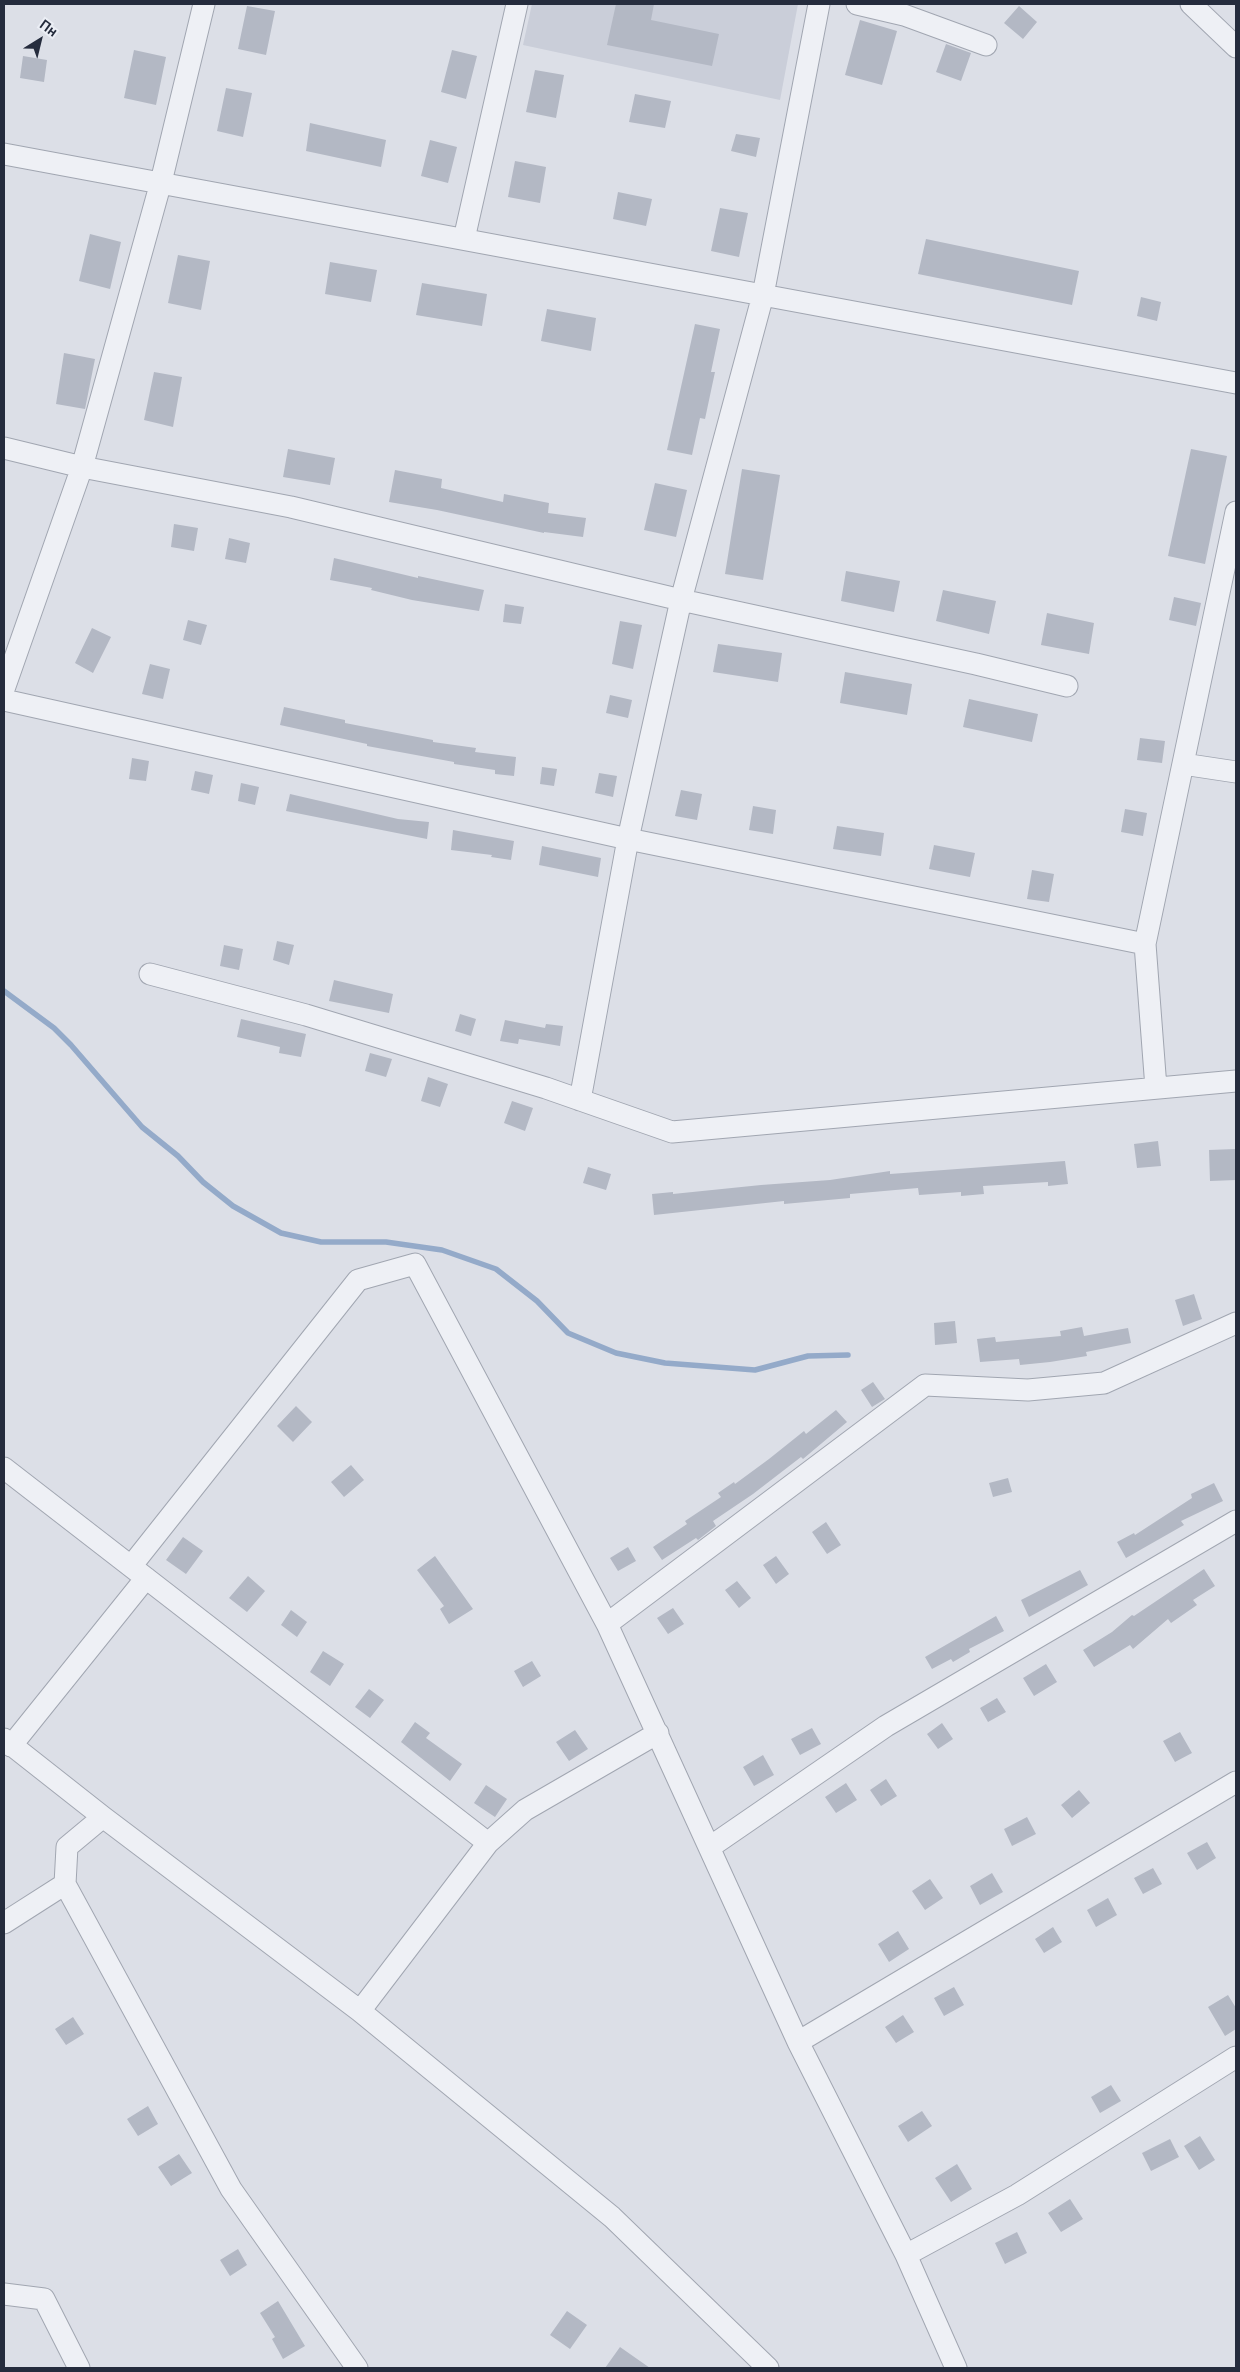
<!DOCTYPE html>
<html>
<head>
<meta charset="utf-8">
<style>
  body { margin:0 }
  #map { position:relative; width:1240px; height:2372px; overflow:hidden; background:#dcdfe7; font-family:Ubuntu,sans-serif }
  canvas { display:block }
  .frame { position:absolute; inset:0; border:5px solid #252c3d; pointer-events:none }
  .north { position:absolute; left:15px; top:15px; width:50px; height:50px; -webkit-text-stroke:4px #ebeef5; paint-order:stroke; rotate:36deg; font-size:14px; font-weight:700; line-height:20px; text-align:center; color:#252c3d }
  .north::after { content:''; display:block; margin:auto; width:18px; height:22px; background:#252c3d; clip-path:polygon(50% 0,100% 100%,50% 72%,0 100%) }
</style>
</head>
<body>
<div id="map">
<canvas width="1240" height="2372"></canvas>
<div class="frame"></div>
<div class="north">Пн</div>
</div>
<script>
const c = document.querySelector('canvas').getContext('2d');
c.lineJoin = 'round';
function paint(path, color) { c.fillStyle = color; c.fill(path, 'evenodd'); }
const shape = rows => new Path2D(rows.map(r => 'M' + r).join(''));
function trace(path, color, width, dash) { c.strokeStyle = color; c.lineWidth = width; c.lineCap = dash ? 'butt' : 'round'; c.setLineDash(dash || []); c.stroke(path); }
paint(shape([
  [532,4,798,4,780,100,523,45]
]), '#caced9');
trace(shape([
  [4,991,54,1028,71,1045,142,1127,178,1156,203,1182,233,1206,281,1233,321,1242,386,1242,442,1250,496,1269,537,1301,568,1333,616,1353,665,1363,755,1370,808,1356,848,1355]
]), '#94aac9', 5.5);
paint(shape([
  [616,4,654,4,651,20,719,34,712,66,607,45],
  [247,6,275,11,266,55,238,49],
  [1019,6,1037,22,1023,39,1004,23],
  [860,20,897,31,882,85,845,75],
  [946,44,971,53,961,81,936,72],
  [134,50,166,57,156,105,124,98],
  [452,50,477,56,466,99,441,92],
  [23,56,47,60,44,82,20,78],
  [535,70,564,75,556,118,526,112],
  [226,88,252,93,243,137,217,131],
  [635,94,671,101,665,128,629,122],
  [310,123,386,140,381,167,306,151],
  [736,134,760,138,756,157,731,151],
  [430,140,457,147,448,183,421,176],
  [515,161,546,167,540,203,508,197],
  [618,192,652,199,646,226,613,219],
  [720,208,748,213,739,257,711,251],
  [90,234,121,242,110,289,79,281],
  [926,239,1079,271,1072,305,918,274],
  [178,255,210,261,201,310,168,303],
  [330,262,377,270,371,302,325,294],
  [422,283,487,294,482,326,416,315],
  [1141,297,1161,302,1157,321,1137,316],
  [547,309,596,318,591,351,541,341],
  [695,324,720,329,711,372,715,372,705,419,700,418,692,455,667,450],
  [64,353,95,359,85,409,56,404],
  [154,372,182,377,173,427,144,420],
  [288,449,335,458,330,485,283,477],
  [1191,449,1227,456,1205,564,1168,556],
  [742,469,780,475,763,580,725,574],
  [395,470,442,479,441,488,503,502,504,494,549,503,548,513,586,518,583,537,544,532,544,533,437,510,389,502],
  [655,483,687,490,676,537,644,530],
  [174,524,198,528,194,551,171,547],
  [229,538,250,543,246,563,225,559],
  [334,558,418,578,418,576,484,590,479,611,412,600,371,590,372,588,330,580],
  [846,571,900,581,894,612,841,601],
  [943,590,996,601,989,634,936,621],
  [1174,597,1201,603,1196,626,1169,620],
  [505,604,524,607,521,624,503,622],
  [1047,613,1094,623,1089,654,1041,645],
  [188,620,207,625,201,645,183,640],
  [620,621,642,625,633,669,612,664],
  [92,628,111,637,93,673,75,663],
  [718,644,782,653,778,682,713,672],
  [150,664,170,669,163,699,142,694],
  [845,672,912,684,907,715,840,703],
  [610,695,632,700,628,718,606,713],
  [969,699,1038,714,1032,742,963,727],
  [284,707,345,720,345,723,433,740,433,742,476,748,475,752,516,757,514,776,495,774,495,770,454,764,454,762,367,746,367,744,280,725],
  [1140,738,1165,741,1162,763,1137,760],
  [132,758,149,761,146,781,129,779],
  [542,767,557,769,554,786,540,784],
  [195,771,213,775,209,794,191,790],
  [599,773,617,776,613,797,595,793],
  [241,783,259,787,255,805,238,801],
  [681,790,702,794,697,820,675,816],
  [290,794,398,819,429,822,427,839,286,811],
  [753,806,776,810,773,834,749,830],
  [1125,809,1147,813,1143,836,1121,832],
  [837,826,884,833,881,856,833,849],
  [453,830,514,841,511,860,491,857,492,855,451,850],
  [934,845,975,853,970,877,929,869],
  [542,846,601,858,598,877,539,865],
  [1032,870,1054,874,1049,902,1027,899],
  [277,941,294,945,289,965,273,960],
  [224,945,243,949,239,970,220,966],
  [334,980,393,994,389,1013,329,1001],
  [460,1014,476,1019,471,1036,455,1031],
  [241,1019,306,1034,301,1057,279,1053,280,1047,237,1037],
  [505,1020,545,1028,546,1024,563,1026,560,1046,519,1039,518,1044,500,1041],
  [370,1053,392,1059,386,1077,365,1071],
  [428,1077,448,1084,440,1107,421,1101],
  [512,1101,533,1108,525,1131,504,1123],
  [1158,1141,1161,1166,1137,1168,1134,1144],
  [1236,1149,1236,1180,1210,1181,1209,1150],
  [1065,1161,1068,1184,1048,1186,1048,1182,983,1186,984,1194,961,1196,961,1192,919,1195,918,1188,850,1194,850,1198,784,1204,784,1201,654,1215,652,1194,673,1192,673,1194,761,1185,830,1180,890,1171,890,1174],
  [588,1167,611,1174,606,1190,583,1183],
  [1194,1294,1202,1319,1183,1326,1175,1300],
  [955,1321,957,1343,935,1345,934,1323],
  [1082,1327,1084,1336,1128,1328,1131,1343,1086,1352,1087,1356,1050,1362,1020,1365,1019,1359,980,1362,977,1339,995,1337,996,1342,1061,1336,1060,1331],
  [873,1382,885,1399,872,1407,861,1390],
  [296,1406,312,1422,293,1442,277,1426],
  [836,1410,847,1422,803,1459,801,1457,753,1494,713,1521,716,1526,698,1540,696,1538,662,1560,653,1547,687,1524,685,1521,721,1497,718,1493,734,1482,735,1484,769,1459,804,1431,806,1434],
  [351,1465,364,1480,344,1497,331,1482],
  [1008,1478,1012,1492,993,1497,989,1483],
  [1214,1483,1223,1501,1181,1521,1184,1525,1126,1558,1117,1542,1134,1533,1135,1535,1192,1498,1191,1494],
  [826,1522,841,1545,827,1554,812,1532],
  [183,1537,203,1551,186,1574,166,1560],
  [628,1547,636,1561,618,1571,610,1558],
  [435,1556,473,1609,449,1624,440,1609,444,1606,417,1570],
  [776,1556,789,1574,776,1584,763,1565],
  [1204,1569,1215,1586,1193,1600,1197,1605,1171,1623,1168,1619,1133,1649,1130,1645,1094,1667,1083,1650,1112,1632,1132,1615,1134,1616],
  [1080,1570,1088,1585,1029,1617,1021,1600],
  [248,1576,265,1591,247,1612,229,1598],
  [737,1581,751,1598,739,1608,725,1590],
  [673,1608,684,1624,668,1634,657,1618],
  [291,1610,307,1622,297,1637,281,1625],
  [996,1616,1004,1631,969,1649,970,1652,953,1662,951,1659,932,1669,925,1657],
  [323,1651,344,1664,330,1686,310,1672],
  [532,1661,541,1676,523,1687,514,1671],
  [1046,1664,1057,1682,1034,1696,1023,1678],
  [369,1689,384,1700,370,1718,355,1707],
  [997,1698,1006,1712,988,1722,980,1708],
  [415,1722,430,1733,426,1738,462,1764,450,1781,401,1742],
  [942,1723,953,1739,938,1749,927,1734],
  [812,1728,821,1744,800,1755,791,1739],
  [575,1730,588,1749,569,1761,556,1742],
  [1180,1732,1192,1753,1175,1762,1163,1741],
  [763,1755,774,1775,754,1786,743,1767],
  [886,1779,897,1796,881,1806,870,1790],
  [846,1783,857,1800,836,1813,825,1797],
  [486,1785,507,1799,495,1817,474,1803],
  [1079,1790,1090,1803,1072,1818,1061,1805],
  [1027,1817,1036,1834,1012,1846,1004,1829],
  [1207,1842,1216,1858,1197,1870,1187,1853],
  [1153,1868,1162,1884,1143,1894,1134,1878],
  [992,1873,1003,1892,980,1905,970,1886],
  [930,1879,943,1898,925,1910,912,1891],
  [1108,1898,1117,1915,1096,1927,1087,1910],
  [1053,1927,1062,1942,1044,1953,1035,1939],
  [898,1931,909,1949,889,1962,878,1944],
  [954,1987,964,2005,944,2016,934,1998],
  [1228,1995,1236,2008,1236,2029,1225,2036,1208,2007],
  [903,2015,914,2032,896,2043,885,2027],
  [73,2017,84,2034,66,2045,55,2029],
  [1111,2085,1121,2101,1100,2113,1091,2097],
  [148,2106,158,2124,138,2136,127,2119],
  [922,2111,932,2126,908,2142,898,2126],
  [1200,2136,1215,2160,1199,2170,1184,2146],
  [1170,2139,1179,2157,1151,2171,1142,2153],
  [179,2154,192,2173,171,2186,158,2167],
  [957,2164,972,2189,951,2202,935,2178],
  [1070,2199,1083,2219,1061,2232,1048,2213],
  [1017,2232,1027,2253,1005,2264,995,2243],
  [238,2249,247,2265,230,2276,220,2260],
  [278,2301,305,2346,283,2359,272,2339,275,2337,260,2313],
  [567,2311,587,2325,570,2349,550,2335],
  [620,2347,650,2368,605,2368]
]), '#b3b8c4');
const minor = shape([
  [857,4,904,15,986,45],
  [1191,4,1236,47],
  [4,154,1236,383],
  [464,239,517,4],
  [4,448,82,467,291,507,681,600,976,664,1067,686],
  [4,689,82,467,161,182,204,4],
  [4,700,628,839,1145,944],
  [1183,764,1236,772],
  [150,974,306,1015,546,1088,672,1132,1236,1081],
  [1156,1088,1145,944,1236,512],
  [580,1100,628,839,681,600,763,295,819,4],
  [4,1468,488,1843],
  [132,1565,358,1280,415,1264,607,1624,798,2042,906,2255,956,2368],
  [607,1624,925,1385,1028,1390,1104,1383,1236,1323],
  [4,1739,103,1817,360,2011,612,2217,768,2368],
  [11,1746,146,1578],
  [103,1817,67,1847,65,1884,231,2189,357,2368],
  [710,1847,886,1726,1236,1521],
  [4,1923,65,1884],
  [360,2011,488,1843,525,1810,658,1733],
  [798,2042,1236,1782],
  [906,2255,1017,2195,1236,2057],
  [4,2294,44,2299,79,2368]
]);
trace(minor, '#a1a6b1', 23);
trace(minor, '#eef0f5', 21);
</script>
</body>
</html>
